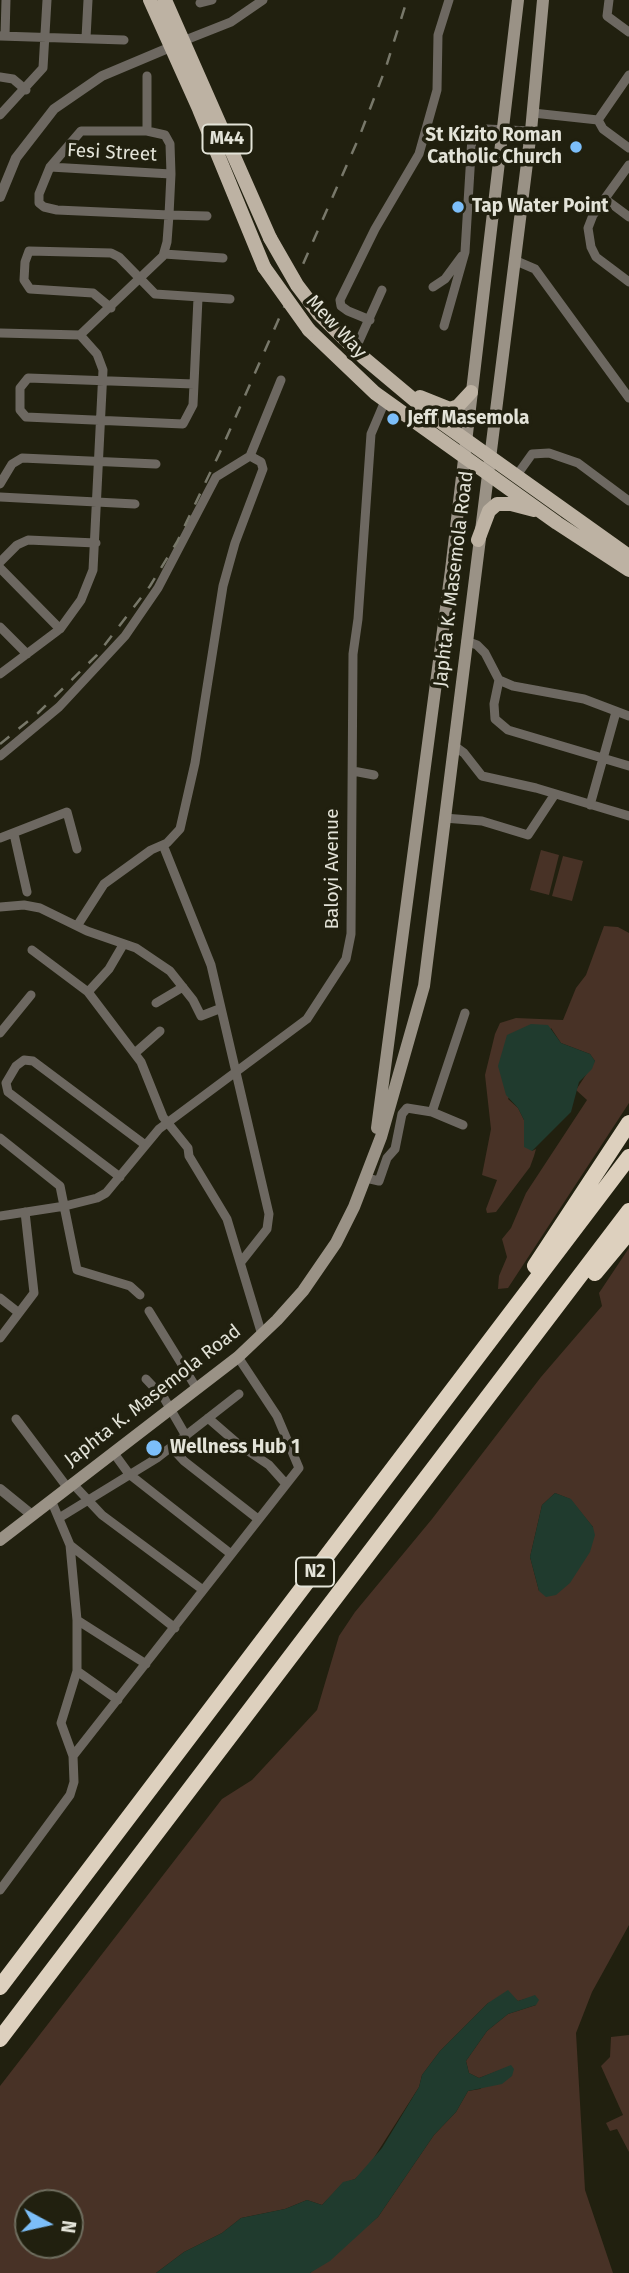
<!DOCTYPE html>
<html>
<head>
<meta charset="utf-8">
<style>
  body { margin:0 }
  #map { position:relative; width:629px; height:2273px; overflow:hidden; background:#21200f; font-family:"Fira Sans",sans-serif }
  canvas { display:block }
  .north { position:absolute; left:14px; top:2189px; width:70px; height:70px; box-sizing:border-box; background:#21200f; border:2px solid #6f6e5f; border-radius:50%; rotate:98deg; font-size:19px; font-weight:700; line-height:28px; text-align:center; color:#e3e3d8 }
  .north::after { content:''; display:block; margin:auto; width:24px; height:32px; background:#7cbef9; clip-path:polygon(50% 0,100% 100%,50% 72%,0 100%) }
</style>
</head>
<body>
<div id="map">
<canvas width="629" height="2273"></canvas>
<div class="north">N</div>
</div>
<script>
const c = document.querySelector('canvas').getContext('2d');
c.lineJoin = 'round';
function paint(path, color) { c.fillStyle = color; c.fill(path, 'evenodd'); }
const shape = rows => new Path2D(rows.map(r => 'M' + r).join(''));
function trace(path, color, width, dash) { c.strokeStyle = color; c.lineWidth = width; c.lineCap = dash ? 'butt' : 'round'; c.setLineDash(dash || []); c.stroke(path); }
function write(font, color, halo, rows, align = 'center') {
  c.font = font + ' "Fira Sans",sans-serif'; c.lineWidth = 7; c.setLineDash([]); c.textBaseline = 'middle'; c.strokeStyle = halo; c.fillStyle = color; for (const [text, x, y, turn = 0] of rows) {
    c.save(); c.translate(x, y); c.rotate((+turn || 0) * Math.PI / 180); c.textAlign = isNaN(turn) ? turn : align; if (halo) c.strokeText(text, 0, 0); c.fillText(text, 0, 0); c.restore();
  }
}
paint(shape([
  [541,850,559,855,549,895,530,890],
  [563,856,583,861,572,901,552,896],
  [604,926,618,927,629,933,629,1103,508,1288,498,1289,499,1276,507,1257,502,1239,511,1228,526,1193,587,1100,576,1090,595,1061,590,1054,561,1043,551,1028,508,1099,518,1108,524,1120,532,1151,536,1149,534,1156,530,1167,496,1212,487,1213,486,1209,497,1180,482,1175,491,1129,485,1075,495,1034,500,1023,516,1018,563,1020,576,988,586,975],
  [629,1248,629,1925,592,1992,576,2033,585,2190,613,2273,310,2273,378,2217,434,2135,456,2112,468,2091,480,2089,511,2066,479,2078,469,2073,466,2061,487,2031,508,2014,536,2005,529,1998,518,2001,511,1996,488,2003,440,2051,422,2075,419,2087,368,2167,355,2179,343,2183,322,2205,307,2200,285,2209,241,2218,222,2233,184,2252,156,2273,0,2273,0,2086,222,1799,252,1780,317,1710,339,1636,355,1612,432,1519,541,1377,602,1306,599,1293],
  [555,1493,570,1499,593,1527,539,1591,530,1557,542,1505],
  [28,2203,70,2203,70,2245,28,2245],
  [629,2035,629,2152,617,2129,610,2131,606,2123,623,2115,601,2066,610,2057,611,2037]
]), '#483226');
paint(shape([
  [531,1024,548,1025,561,1043,590,1054,595,1061,592,1069,579,1082,571,1112,532,1151,524,1147,524,1120,518,1108,506,1095,498,1066,507,1035],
  [555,1493,571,1499,593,1527,595,1535,590,1552,570,1583,556,1595,546,1597,539,1591,530,1557,542,1505],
  [508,1990,518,2001,535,1995,539,2000,536,2005,508,2014,487,2031,466,2061,469,2073,479,2078,511,2065,514,2069,512,2076,502,2084,468,2091,456,2112,434,2135,378,2217,330,2261,310,2273,156,2273,184,2252,222,2233,241,2218,285,2209,307,2200,322,2205,343,2182,355,2179,382,2148,419,2087,422,2075,440,2051,488,2003]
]), '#203b2e');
trace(shape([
  [609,0,607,16,629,32],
  [200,3,212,0],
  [0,36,124,40],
  [5,36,6,0],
  [86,38,88,0],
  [183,41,231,22,263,0],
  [147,76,147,131],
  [0,77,13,79,26,90],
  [533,113,598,120],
  [0,115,43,68,47,0],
  [598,120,629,75],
  [598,120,603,129,629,148],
  [629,165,593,215,588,228,591,247,596,257,629,282],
  [50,167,171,174],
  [605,199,629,217],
  [164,254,223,258],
  [514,260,535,269,629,398],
  [433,287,445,279,462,256],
  [111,308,93,293,30,289,24,280,25,262,29,251,111,253,119,257,155,294,230,299],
  [370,320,348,311,341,306,340,300,375,229,419,154,437,90,438,35,449,0],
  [444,326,465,252,472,137,479,130,486,129,531,131],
  [0,333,80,335],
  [80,335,163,256,167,242,169,215,171,174,170,144,165,135,147,131,81,131,50,167,39,194,39,203,44,207,57,210,169,215,207,216],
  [355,350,382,290],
  [194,384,28,378,20,388,20,410,26,417,183,424,193,405,194,384,198,298],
  [517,475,532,454,549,453,578,463,629,501],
  [0,484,12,464,22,458,156,464],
  [0,497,135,504],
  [0,562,17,545,28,540,96,543],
  [0,568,60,629],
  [0,627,27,654],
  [466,641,477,645,485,653,499,680,513,686,584,699,629,716],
  [0,674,60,629,81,600,93,570,103,370,97,354,80,335],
  [499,680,494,704,495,719,508,730,629,766],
  [453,745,464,753,482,776,536,788,629,816],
  [0,756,59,707,125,636,158,588,216,477,250,456],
  [353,771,374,775],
  [590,805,616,712],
  [444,818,482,821,528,835,555,794],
  [14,834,27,892],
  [0,838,67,812,77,849],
  [163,845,211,965,269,1214,267,1229,241,1262],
  [0,907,24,905,40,908,87,931,136,948,170,971,193,1000,201,1016,219,1009],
  [77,926,104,884,151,850,167,843,180,829,195,763,223,586,235,543,263,469,261,462,250,456,281,380],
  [32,950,88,992,141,1062,163,1117,188,1148,189,1156,227,1219,262,1335],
  [88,992,109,969,123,945],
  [156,1003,183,987],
  [0,1033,31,995],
  [135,1053,160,1031],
  [432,1112,465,1013],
  [0,1138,60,1186,77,1270,130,1286,140,1295],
  [120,1177,8,1092,6,1083,16,1066,24,1060,33,1061,144,1144],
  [366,1178,379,1181,387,1158,395,1149,402,1114,407,1108,432,1112,463,1125],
  [0,1216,65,1206,97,1198,106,1193,159,1129,307,1019,346,959,351,934,353,654,358,619,371,434,385,401],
  [0,1298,19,1313],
  [149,1311,197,1389],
  [0,1338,34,1293,25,1212],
  [146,1379,164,1398,186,1436],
  [208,1418,238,1444,269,1465,286,1484],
  [16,1419,67,1487],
  [171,1447,184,1461,258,1519],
  [113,1452,129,1474,231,1554],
  [72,1483,102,1515,203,1590],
  [59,1518,157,1458,239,1394],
  [70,1545,175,1628],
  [77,1620,146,1664],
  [77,1671,118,1700],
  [73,1756,299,1468,277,1416,238,1357],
  [0,1890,70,1795,74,1782,73,1756,61,1723,77,1671,77,1620,70,1545,51,1500]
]), '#6d6861', 9);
trace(shape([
  [0,197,16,158,54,109,102,76,178,44],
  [0,1489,32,1515]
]), '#6d6861', 10);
trace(shape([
  [377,1128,451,570,518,0],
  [0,1540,238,1357,277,1320,303,1291,336,1243,354,1207,381,1137,424,986,531,131,543,0]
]), '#9a9286', 12);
trace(shape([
  [150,0,199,109,264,267],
  [165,0,270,238],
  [319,314,364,358,438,420,629,556],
  [309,330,375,393,557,523,629,570],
  [420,397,450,409,458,406,471,392],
  [478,540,489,511,497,504,511,504,534,510]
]), '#bdb2a3', 14);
trace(shape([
  [535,1266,629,1123],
  [595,1273,629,1232],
  [0,1987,629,1157],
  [0,2039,629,1211]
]), '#ddd0be', 16);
trace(shape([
  [0,744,38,713,97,655,150,586,177,542,221,450,360,135,386,67,407,0]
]), '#78786a', 2.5, [12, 12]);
trace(shape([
  [270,238,297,285,319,314],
  [264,267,309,330]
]), '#bdb2a3', 14);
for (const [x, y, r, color] of [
  [576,147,7,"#7cbef9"],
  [458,207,7,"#7cbef9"],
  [393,419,7,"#7cbef9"],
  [154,1448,9,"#7cbef9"]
]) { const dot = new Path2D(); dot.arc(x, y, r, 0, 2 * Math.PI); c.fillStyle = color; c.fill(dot); trace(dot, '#21200f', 2.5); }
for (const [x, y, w] of [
  [227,139,49],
  [315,1572,38]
]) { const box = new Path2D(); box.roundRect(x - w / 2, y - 14.5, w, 29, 5); c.fillStyle = '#21200f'; c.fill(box); trace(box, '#e3e3d8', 2); }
write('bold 18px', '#e3e3d8', null, [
  ["M44",227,139],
  ["N2",315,1572]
]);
write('bold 19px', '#e3e3d8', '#21200f', [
  ["St Kizito Roman",562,136,"right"],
  ["Catholic Church",562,158,"right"],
  ["Tap Water Point",472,207],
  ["Jeff Masemola",407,419],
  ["Wellness Hub 1",170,1448]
], 'left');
write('19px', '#e3e3d8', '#21200f', [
  ["Fesi Street",112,153,3],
  ["Mew Way",336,327,47],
  ["Japhta K. Masemola Road",454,579,-83],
  ["Baloyi Avenue",333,869,-90],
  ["Japhta K. Masemola Road",153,1396,-38]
]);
</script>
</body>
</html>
